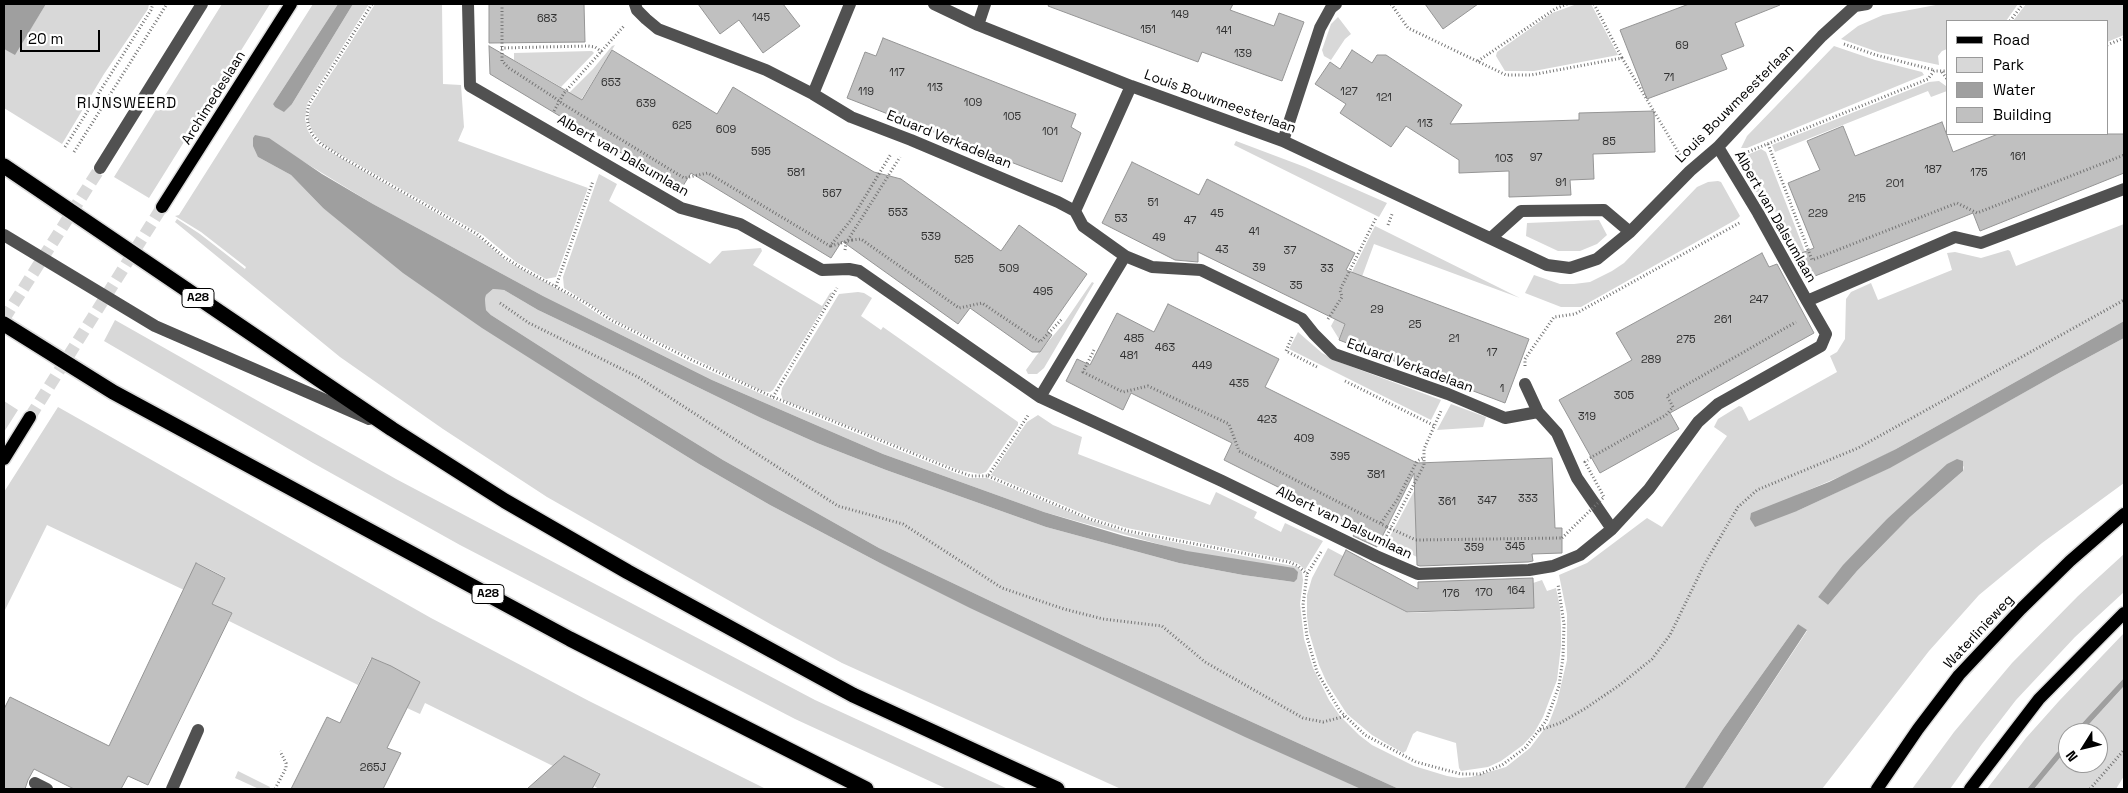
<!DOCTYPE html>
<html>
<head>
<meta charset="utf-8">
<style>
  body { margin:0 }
  #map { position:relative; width:2128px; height:793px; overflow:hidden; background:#fff; font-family:"Space Grotesk",sans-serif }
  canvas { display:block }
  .frame { position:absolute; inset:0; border:5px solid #000; pointer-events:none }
  .legend { position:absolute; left:1946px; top:20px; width:162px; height:115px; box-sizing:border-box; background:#fff; border:1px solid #999; margin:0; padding:6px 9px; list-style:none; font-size:15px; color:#000 }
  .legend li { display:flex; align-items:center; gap:10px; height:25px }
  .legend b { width:25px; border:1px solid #999 }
  .north { position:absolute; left:2058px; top:723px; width:50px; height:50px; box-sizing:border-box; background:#fff; border:1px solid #999; border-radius:50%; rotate:234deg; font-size:14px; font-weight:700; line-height:20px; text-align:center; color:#000 }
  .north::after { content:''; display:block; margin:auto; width:18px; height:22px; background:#000; clip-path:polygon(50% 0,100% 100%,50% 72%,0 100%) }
  .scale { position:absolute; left:20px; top:30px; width:80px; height:22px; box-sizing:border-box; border:2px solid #000; border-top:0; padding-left:6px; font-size:15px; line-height:18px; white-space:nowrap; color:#000; -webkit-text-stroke:4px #fff; paint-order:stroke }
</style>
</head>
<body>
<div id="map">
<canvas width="2128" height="793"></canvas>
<div class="frame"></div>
<ul class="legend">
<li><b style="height:6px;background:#000"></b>Road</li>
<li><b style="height:14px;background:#d8d8d8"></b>Park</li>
<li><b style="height:14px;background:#9f9f9f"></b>Water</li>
<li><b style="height:14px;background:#c0c0c0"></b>Building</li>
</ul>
<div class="north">N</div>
<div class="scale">20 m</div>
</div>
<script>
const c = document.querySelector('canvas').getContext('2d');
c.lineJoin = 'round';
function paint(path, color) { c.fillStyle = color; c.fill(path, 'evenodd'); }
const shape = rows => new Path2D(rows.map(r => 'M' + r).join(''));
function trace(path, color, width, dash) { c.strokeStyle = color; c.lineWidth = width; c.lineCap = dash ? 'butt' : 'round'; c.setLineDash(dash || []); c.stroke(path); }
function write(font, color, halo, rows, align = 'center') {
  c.font = font + ' "Space Grotesk",sans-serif'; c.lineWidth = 5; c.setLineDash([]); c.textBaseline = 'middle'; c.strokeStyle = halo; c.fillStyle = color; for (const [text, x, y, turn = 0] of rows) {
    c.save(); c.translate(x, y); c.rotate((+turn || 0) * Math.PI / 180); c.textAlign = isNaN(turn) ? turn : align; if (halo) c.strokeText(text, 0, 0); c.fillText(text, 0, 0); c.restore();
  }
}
paint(shape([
  [46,4,149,4,148,9,104,74,62,144,4,108,4,49,15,54],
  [222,4,270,4,149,198,114,177],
  [313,4,338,4,273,104,292,104,353,4,369,4,307,104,305,119,308,131,316,143,322,147,478,237,507,261,574,298,607,320,689,362,800,411,955,473,970,478,987,478,1089,520,1124,532,1298,567,1302,572,1303,580,1300,604,1304,639,1313,668,1329,700,1340,716,1359,735,1372,745,1414,766,1447,776,1459,778,1471,777,1506,767,1530,748,1549,723,1557,702,1567,660,1567,614,1559,575,1587,563,1647,518,1662,527,1727,436,1714,427,1718,419,1739,406,1742,407,1749,421,1837,372,1830,356,1837,352,1845,339,1846,299,1851,292,1871,283,1878,300,1952,270,1947,253,1955,252,1981,258,2008,250,2010,251,2016,266,2124,224,2124,321,1896,449,1860,468,1797,495,1797,511,1889,468,2059,373,2124,338,2124,483,2042,543,1979,595,1929,651,1822,789,1702,789,1807,631,1798,624,1723,729,1684,789,1399,789,1085,646,879,548,723,460,588,377,491,315,486,310,485,299,486,295,493,289,504,290,538,310,601,340,761,418,817,443,886,470,1046,527,1179,563,1243,575,1294,582,1044,512,883,454,712,380,543,296,373,204,299,159,258,157,291,175,323,208,602,404,699,464,770,505,880,563,1363,789,1121,789,842,663,772,625,547,497,443,429,340,357,175,222,177,219,200,234,245,269,246,267,201,232,175,216,179,215],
  [1964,466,1963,471,1910,517,1857,571,1828,605,1818,597,1834,578],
  [375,4,442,4,443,84,461,85,464,127,458,141,588,188,556,277,546,279,516,262,483,235,332,150,322,143,313,132,308,121,310,107],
  [1577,4,1591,4,1618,55,1534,71,1505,71,1496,56,1497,52,1552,13],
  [1941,4,2018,4,2006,21,1947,21,1947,49,1942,51,1938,56,1939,65,1878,52,1841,39,1858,26,1883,15],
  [2026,4,2124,4,2124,35,2107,42,2107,21,2013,21],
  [1338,17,1351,34,1345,39,1331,60,1324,56,1322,50,1331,24],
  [615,45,581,100,569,93,593,69,612,46],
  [1834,46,1875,60,1922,72,1924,75,1747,148,1741,148,1747,136],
  [592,51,594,53,561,87,514,60,514,53],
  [1939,81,1946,86,1947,91,1931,97,1928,91,1775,152,1772,145,1929,82],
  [1236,141,1305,167,1387,203,1379,217,1234,145],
  [1761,149,1766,152,1805,252,1800,254,1764,192,1756,192,1741,161,1740,159,1747,155],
  [599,174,617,184,609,201,710,264,722,251,761,248,762,251,753,265,822,306,830,293,833,292,773,390,770,392,762,391,653,339,618,322,564,288,563,277],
  [1718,181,1721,182,1740,216,1737,219,1581,307,1561,307,1525,293,1534,275,1560,284,1574,284,1590,282,1612,271,1624,263,1697,187,1708,182],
  [1599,220,1607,235,1597,244,1580,251,1558,251,1526,236,1527,223],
  [1375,226,1520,298,1374,244,1339,339,1331,326,1345,300,1343,290],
  [1092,282,1094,283,1044,368,1037,374,1028,374,1026,370,1036,356,1064,323],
  [858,292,864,293,872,298,861,316,881,330,883,327,1018,422,1018,425,986,472,980,474,959,470,783,400,781,394,782,388,839,294],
  [115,320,396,479,815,700,1008,789,947,789,795,719,460,545,313,463,104,341],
  [1298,332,1322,353,1339,362,1441,400,1431,420,1289,349],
  [4,401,18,410,4,432],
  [1451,404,1486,417,1483,427,1437,430],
  [58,407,431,618,589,701,766,789,599,789,594,786,600,773,578,763,571,762,567,757,561,758,553,766,425,703,420,714,407,708,420,682,384,663,371,658,358,685,229,621,232,613,212,604,225,577,197,563,184,590,47,525,4,612,4,492],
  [1038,415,1053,425,1082,437,1078,454,1210,505,1216,492,1257,512,1254,518,1281,532,1285,523,1323,541,1305,570,1299,564,1289,560,1127,528,1094,518,991,475,1027,422],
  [1428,465,1416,533,1417,557,1387,542],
  [1328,548,1343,556,1334,575,1408,613,1533,608,1533,583,1542,580,1547,591,1556,588,1560,607,1561,627,1561,646,1557,680,1543,717,1534,733,1523,745,1501,761,1488,767,1461,771,1459,768,1456,743,1417,731,1413,734,1406,751,1403,753,1372,735,1347,714,1327,683,1319,665,1309,632,1307,616,1307,595,1312,578],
  [2124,554,2124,592,2075,637,2016,700,1982,744,1950,789,1912,789,1954,732,2012,663,2078,596],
  [2124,633,2124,678,2073,733,2068,733,2068,739,2027,789,1987,789,2026,738,2059,701],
  [2124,686,2124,776,2116,789,2034,789,2068,748,2068,763,2098,763,2098,733,2081,733],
  [238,771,270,787,269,789,259,789,235,778]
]), '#d8d8d8');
paint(shape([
  [4,4,46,4,15,55,4,49],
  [338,4,353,4,292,104,284,112,275,107,273,104],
  [255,135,269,138,322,174,373,204,543,296,712,380,883,454,1044,512,1124,536,1187,551,1294,568,1298,572,1297,579,1294,582,1243,575,1179,563,1046,527,886,470,817,443,761,418,601,340,538,310,504,290,493,289,486,295,485,299,486,310,491,315,588,377,723,460,879,548,1085,646,1399,789,1361,789,1245,737,970,608,880,563,770,505,699,464,602,404,482,328,403,273,323,208,291,175,258,157,253,146,253,138],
  [2124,321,2124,338,2059,373,1890,468,1797,511,1755,527,1750,519,1751,513,1829,482,1896,449],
  [1957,459,1963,461,1963,471,1910,517,1857,571,1828,605,1818,597,1843,565,1887,519,1947,464],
  [1798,624,1807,630,1702,789,1684,789,1723,729],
  [2124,678,2124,686,2081,733,2073,733],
  [2068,739,2068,748,2034,789,2027,789]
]), '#9f9f9f');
const building = shape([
  [489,4,584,4,585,42,489,43,489,4],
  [698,4,783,4,800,26,763,53,739,20,720,34,698,4],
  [1049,4,1233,4,1230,10,1274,26,1279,13,1304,22,1282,81,1202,52,1198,62,1048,6,1049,4],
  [1425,4,1478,4,1443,29,1425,4],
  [1689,4,1780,4,1780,5,1735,23,1744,46,1721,55,1727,69,1647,99,1620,30,1689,4],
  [883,38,1076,114,1071,127,1081,133,1062,182,847,98,865,52,876,56,883,38],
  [489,46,582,100,612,50,717,114,733,87,874,172,901,179,1001,251,1019,225,1087,274,1047,331,1052,335,1040,352,1032,352,970,308,958,324,842,241,831,258,691,173,681,189,490,74,489,46],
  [1352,50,1372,63,1377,55,1386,55,1462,105,1450,124,1579,120,1579,113,1654,111,1655,152,1593,154,1594,179,1570,180,1571,195,1509,197,1509,171,1459,173,1459,160,1406,126,1391,147,1340,113,1346,104,1315,84,1330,62,1340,69,1352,50],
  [1942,122,1953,152,1998,134,2124,134,2124,173,1980,231,1973,213,1805,280,1792,257,1814,248,1788,183,1820,170,1807,141,1843,126,1855,156,1942,122],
  [1132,162,1199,195,1207,179,1355,253,1346,270,1529,339,1505,403,1339,340,1345,324,1198,252,1198,262,1175,260,1102,223,1132,162],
  [1762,253,1769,267,1777,264,1814,333,1670,413,1679,429,1600,473,1559,400,1632,360,1616,333,1762,253],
  [1168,304,1279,359,1265,387,1417,463,1552,458,1555,528,1562,528,1562,553,1532,554,1533,561,1528,562,1420,566,1417,565,1414,473,1377,547,1353,536,1358,527,1224,460,1232,443,1131,393,1123,410,1066,381,1077,359,1090,365,1117,313,1154,332,1168,304],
  [1346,550,1418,589,1418,582,1533,578,1534,608,1407,612,1334,575,1346,550],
  [196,563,225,578,212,604,232,613,148,785,128,776,121,789,74,789,34,769,28,780,25,789,4,789,4,709,10,697,109,746,196,563],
  [372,658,391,666,420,682,387,748,401,753,383,789,291,789,327,717,340,723,372,658],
  [564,756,600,774,592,789,527,789,564,756]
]);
paint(building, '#c0c0c0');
trace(building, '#959595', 1);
trace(shape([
  [4,319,100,168]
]), '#d9d9d9', 12, [12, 6]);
trace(shape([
  [30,417,162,207]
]), '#d9d9d9', 12, [12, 6]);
const major = shape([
  [162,207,291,4],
  [4,459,30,417],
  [1877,789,1918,729,1959,675,2021,609,2070,561,2124,514],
  [1970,789,2039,699,2124,613]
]);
const highway = shape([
  [4,166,392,429,505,501,628,572,853,695,1057,789],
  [4,324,113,392,570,639,866,789]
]);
trace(major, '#dbdbdb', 15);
trace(highway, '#dbdbdb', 18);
trace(shape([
  [372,4,309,104,307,114,308,125,312,134,321,144,343,158,477,234,504,257,523,269,586,303,611,320,694,361,773,397,954,470,971,476,988,476,1029,414],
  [502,4,502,61,509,68,555,98],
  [1391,4,1408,28,1506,75,1531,75,1622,58,1680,155],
  [1594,4,1622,58],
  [2010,21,2023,4],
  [1844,44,1876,55,1934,70],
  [2107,45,2124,38],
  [501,48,588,46,595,47,602,52],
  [1478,61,1555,9,1567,4],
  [1942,72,1947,79],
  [563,104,684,178,708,173,830,246,851,220,891,154],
  [554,111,564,93,624,26],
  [1768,144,1812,260,1957,203,1977,213,2124,155],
  [65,147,151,10,153,4],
  [74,152,167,4],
  [1745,153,1928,79,1934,71,1947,71],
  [1388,225,1392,214],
  [852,240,861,239,959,308,982,303,1040,342,1062,319],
  [831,246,841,243],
  [845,250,846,243,900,157],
  [556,286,593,181],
  [500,303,529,323,638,377,838,506,903,524,1002,588,1064,609,1103,619,1162,626,1205,662,1303,718,1323,722,1346,716],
  [1328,319,1342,297,1340,290,1376,218],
  [1292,337,1286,351,1317,367],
  [1094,350,1083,372,1123,392,1148,386,1229,424,1239,451,1387,527],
  [1525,366,1525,359,1554,317,1575,314,1741,222],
  [1345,381,1435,426],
  [773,397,837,288],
  [1590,458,1666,415,1673,407,1667,396,1796,322],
  [988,476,1090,519,1128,531,1289,562,1298,566,1307,574],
  [1381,523,1397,500,1417,461,1423,458],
  [1385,539,1424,465,1424,449,1441,411],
  [1416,540,1562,538],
  [1321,552,1307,574,1303,605,1307,637,1317,672,1340,711,1365,735,1416,762,1461,774,1480,774,1502,765,1525,748,1546,721,1559,686,1563,657,1564,624,1558,584],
  [1540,730,1560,723,1586,708,1621,684,1652,659,1670,635,1704,565,1738,507,1757,490,1858,448,2124,300],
  [275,789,286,768,286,763,280,751],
  [2090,789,2124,750]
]), '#737373', 3, [1, 2.5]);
trace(shape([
  [468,4,470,86,681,208,740,224,822,270,849,269,859,271,1040,397,1222,481,1376,556,1418,574,1529,570,1553,566,1580,555,1612,529,1649,489,1698,422,1718,404,1821,346,1826,334,1807,301,1955,237,1981,243,2124,189],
  [635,4,637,10,646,19,658,29,766,70,813,94,851,117,911,140,1058,202,1075,211,1083,226,1125,256,1152,267,1201,270,1302,319,1314,334,1334,354,1448,394,1505,418,1538,412,1557,433,1577,478,1612,529],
  [934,4,978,25,1131,86,1283,141,1547,265,1570,268,1597,259,1630,232,1690,171,1718,147,1822,36,1855,6,1867,4],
  [978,25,985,4],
  [813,94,850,4],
  [1283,141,1320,28,1331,8,1336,4],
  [1718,147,1758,213,1807,301],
  [100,168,202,4],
  [1075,211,1131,86],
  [4,235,155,326,369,419],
  [1491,238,1521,211,1604,210,1630,232],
  [1525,384,1538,412],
  [1040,397,1125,256],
  [35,783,47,789],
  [172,789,198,730]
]), '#515151', 12);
trace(major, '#000', 12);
trace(highway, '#000', 15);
trace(shape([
  [555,98,563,104],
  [841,243,852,240],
  [1387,527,1416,540],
  [1562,538,1604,497,1585,462,1588,460]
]), '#737373', 3, [1, 2.5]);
write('11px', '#303030', null, [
  ["149",1180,15],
  ["145",761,18],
  ["683",547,19],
  ["151",1148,30],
  ["141",1224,31],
  ["69",1682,46],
  ["139",1243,54],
  ["117",897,73],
  ["71",1669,78],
  ["653",611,83],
  ["113",935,88],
  ["119",866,92],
  ["127",1349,92],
  ["121",1384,98],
  ["109",973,103],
  ["639",646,104],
  ["105",1012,117],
  ["113",1425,124],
  ["625",682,126],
  ["609",726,130],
  ["101",1050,132],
  ["85",1609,142],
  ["595",761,152],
  ["161",2018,157],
  ["97",1536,158],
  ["103",1504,159],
  ["187",1933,170],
  ["581",796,173],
  ["175",1979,173],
  ["91",1561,183],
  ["201",1895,184],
  ["567",832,194],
  ["215",1857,199],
  ["51",1153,203],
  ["553",898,213],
  ["45",1217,214],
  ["229",1818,214],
  ["53",1121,219],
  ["47",1190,221],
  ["41",1254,232],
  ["539",931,237],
  ["49",1159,238],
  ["43",1222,250],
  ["37",1290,251],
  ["525",964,260],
  ["39",1259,268],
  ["509",1009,269],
  ["33",1327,269],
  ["35",1296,286],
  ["495",1043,292],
  ["247",1759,300],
  ["29",1377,310],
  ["261",1723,320],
  ["25",1415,325],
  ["485",1134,339],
  ["21",1454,339],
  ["275",1686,340],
  ["463",1165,348],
  ["17",1492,353],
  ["481",1129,356],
  ["289",1651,360],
  ["449",1202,366],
  ["435",1239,384],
  ["1",1502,389],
  ["305",1624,396],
  ["319",1587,417],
  ["423",1267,420],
  ["409",1304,439],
  ["395",1340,457],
  ["381",1376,475],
  ["333",1528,499],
  ["347",1487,501],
  ["361",1447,502],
  ["345",1515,547],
  ["359",1474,548],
  ["164",1516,591],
  ["170",1484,593],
  ["176",1451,594],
  ["265J",373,768]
]);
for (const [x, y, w] of [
  [198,298,32],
  [488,594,32]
]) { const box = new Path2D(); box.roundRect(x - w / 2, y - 9.5, w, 19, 4); c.fillStyle = '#fff'; c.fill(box); trace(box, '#000', 1); }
write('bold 12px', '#000', null, [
  ["A28",198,298],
  ["A28",488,594]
]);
write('14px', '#000', '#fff', [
  ["Archimedeslaan",214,98,-58],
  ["Louis Bouwmeesterlaan",1220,102,20],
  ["Louis Bouwmeesterlaan",1735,104,-45],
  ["Eduard Verkadelaan",949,140,22],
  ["Albert van Dalsumlaan",623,156,30],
  ["Albert van Dalsumlaan",1775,217,60],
  ["Eduard Verkadelaan",1410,366,20],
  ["Albert van Dalsumlaan",1344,523,26],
  ["Waterlinieweg",1979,632,-47]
]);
c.letterSpacing = '1px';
write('15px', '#000', '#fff', [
  ["RIJNSWEERD",127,104]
]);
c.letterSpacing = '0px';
</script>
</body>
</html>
